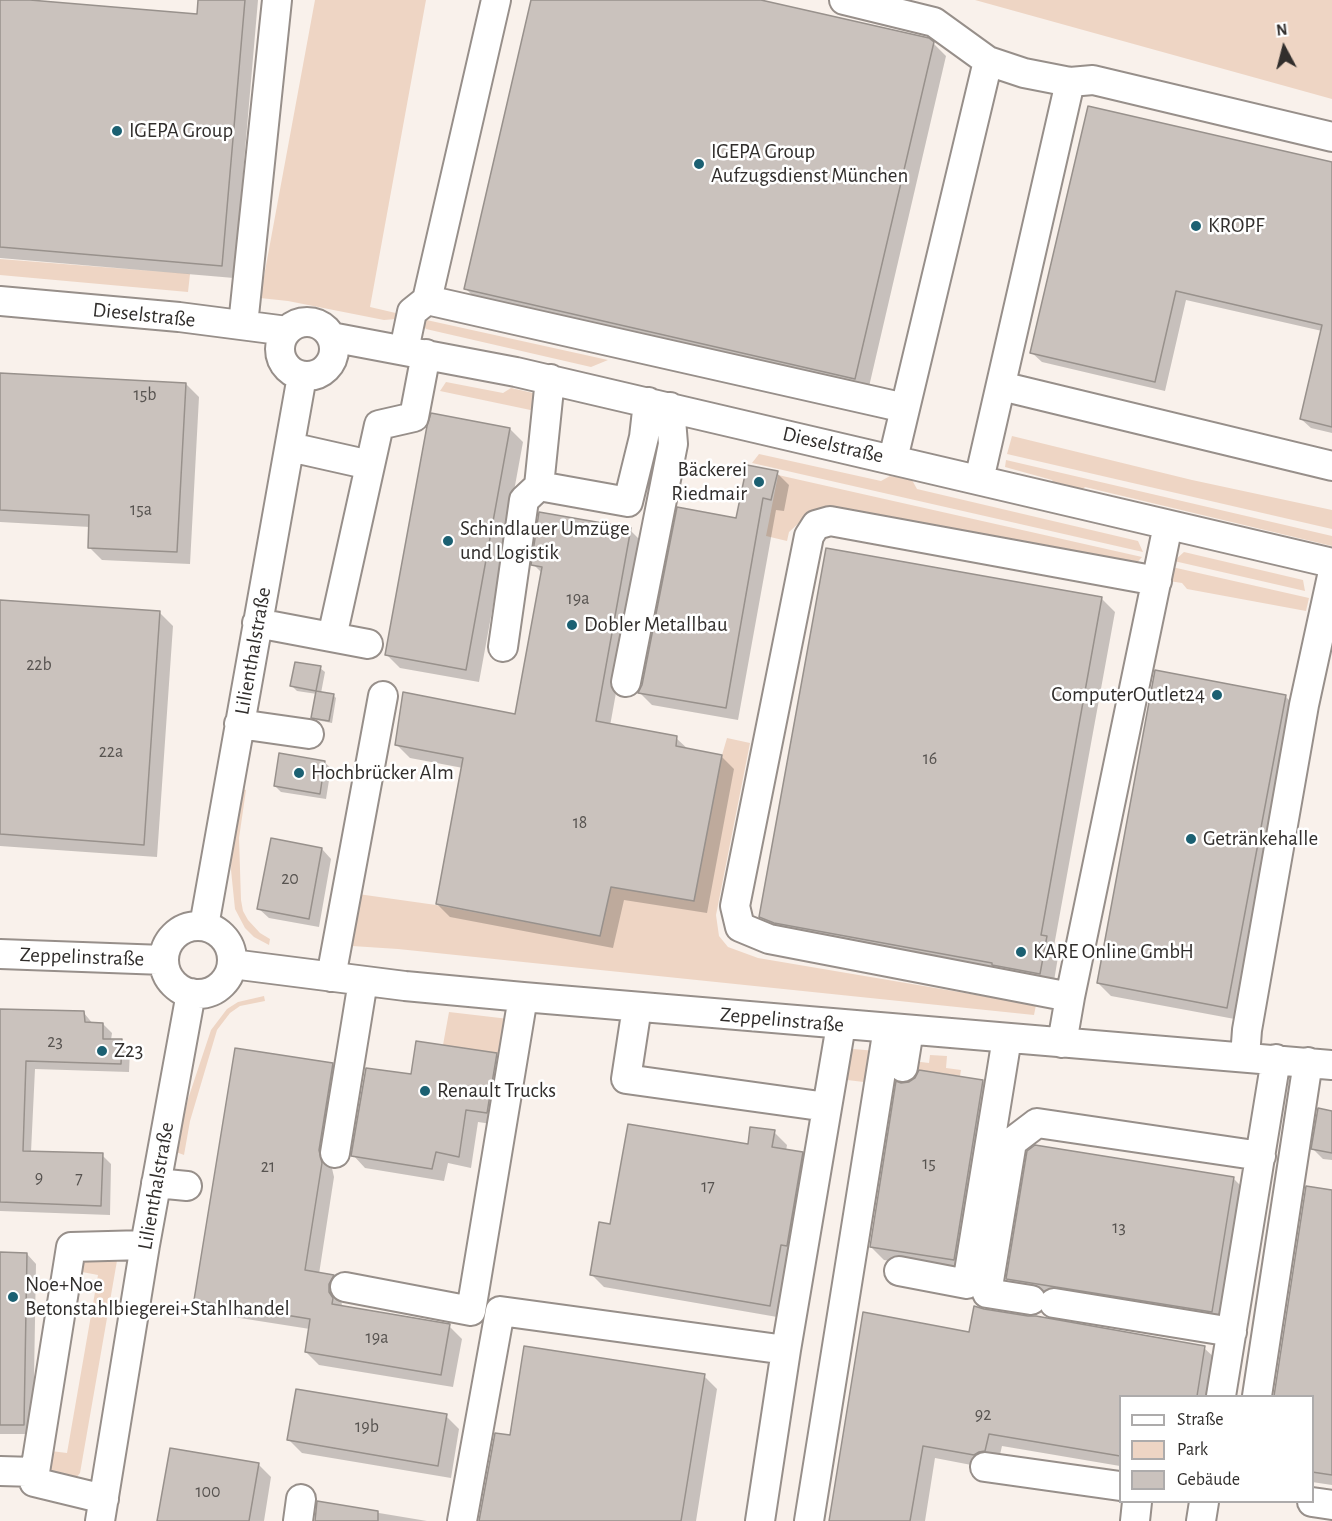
<!DOCTYPE html>
<html>
<head>
<meta charset="utf-8">
<style>
  body { margin:0 }
  #map { position:relative; width:1332px; height:1521px; overflow:hidden; background:#f9f1eb; font-family:"Alegreya Sans",sans-serif }
  canvas { display:block }
  .legend { position:absolute; left:1119px; top:1395px; width:195px; height:108px; box-sizing:border-box; background:#fff; border:2px solid #adabab; margin:0; padding:8px 10px; list-style:none; font-size:18px; color:#312e2c }
  .legend li { display:flex; align-items:center; gap:12px; height:30px }
  .legend b { width:30px; border:2px solid #adabab }
  .north { position:absolute; left:1254px; top:18px; width:60px; height:60px; -webkit-text-stroke:4px #fff; paint-order:stroke; rotate:353deg; font-size:16px; font-weight:700; line-height:24px; text-align:center; color:#312e2c }
  .north::after { content:''; display:block; margin:auto; width:21px; height:27px; background:#312e2c; clip-path:polygon(50% 0,100% 100%,50% 72%,0 100%) }
</style>
</head>
<body>
<div id="map">
<canvas width="1332" height="1521"></canvas>
<ul class="legend">
<li><b style="height:8px;background:#fff"></b>Straße</li>
<li><b style="height:16px;background:#eed5c4"></b>Park</li>
<li><b style="height:16px;background:#cac2bd"></b>Gebäude</li>
</ul>
<div class="north">N</div>
</div>
<script>
const c = document.querySelector('canvas').getContext('2d');
c.lineJoin = 'round';
function paint(path, color) { c.fillStyle = color; c.fill(path, 'evenodd'); }
const shape = rows => new Path2D(rows.map(r => 'M' + r).join(''));
function trace(path, color, width, dash) { c.strokeStyle = color; c.lineWidth = width; c.lineCap = dash ? 'butt' : 'round'; c.setLineDash(dash || []); c.stroke(path); }
function write(font, color, halo, rows, align = 'center') {
  c.font = font + ' "Alegreya Sans",sans-serif'; c.lineWidth = 5; c.setLineDash([]); c.textBaseline = 'middle'; c.strokeStyle = halo; c.fillStyle = color; for (const [text, x, y, turn = 0] of rows) {
    c.save(); c.translate(x, y); c.rotate((+turn || 0) * Math.PI / 180); c.textAlign = isNaN(turn) ? turn : align; if (halo) c.strokeText(text, 0, 0); c.fillText(text, 0, 0); c.restore();
  }
}
paint(shape([
  [315,0,426,0,370,307,400,314,396,319,384,320,288,301,260,298],
  [975,0,1332,0,1332,99],
  [0,259,190,274,188,292,0,275],
  [422,319,608,360,591,367,426,329,422,324],
  [446,382,503,393,511,388,533,393,540,412,440,391],
  [1012,436,1192,480,1332,510,1332,529,1007,454],
  [759,454,881,481,890,476,912,480,917,489,1138,541,1143,552,752,463],
  [1006,460,1332,536,1332,546,1085,487,1077,494,1056,487,1052,480,1005,467],
  [778,475,1142,557,1134,566,810,513,789,532,787,541,766,536],
  [1184,552,1303,580,1305,591,1174,561],
  [1172,567,1309,598,1306,611,1187,589,1182,583,1169,581],
  [727,738,750,743,716,915,719,936,728,947,758,958,1036,1005,1034,1015,398,949,352,946,358,894,436,905,600,936,611,887,694,901,722,755],
  [237,788,246,790,239,838,241,900,243,911,248,920,260,933,270,939,269,945,254,937,245,928,235,909,231,870,232,837],
  [264,996,265,1001,240,1006,230,1013,217,1030,190,1121,184,1155,176,1152,188,1099,211,1030,227,1009,238,1002],
  [449,1012,509,1019,502,1054,443,1045],
  [853,1049,877,1051,872,1083,839,1079,843,1057],
  [930,1055,947,1056,946,1068,961,1070,960,1076,912,1069,913,1061,929,1063],
  [118,1255,80,1473,76,1478,50,1472,48,1466,51,1451,67,1453,98,1275,82,1272,85,1256]
]), '#eed5c4');
paint(shape([
  [0,0,198,16,200,0,258,0,234,278,0,258],
  [533,0,754,0,933,43,946,56,868,391,479,302,466,289],
  [1332,164,1332,433,1311,428,1301,419,1322,331,1186,300,1165,391,1042,362,1032,353],
  [0,375,186,384,199,397,190,564,102,560,89,547,90,527,0,522],
  [510,429,523,442,479,682,400,668,387,655],
  [777,473,789,485,784,511,776,510,738,720,652,705,640,693,737,520],
  [630,530,643,543,610,726,676,738,689,750,721,756,734,769,707,913,624,900,613,948,450,917,437,904,463,768,410,758,397,745,517,715,542,573,533,564],
  [827,550,1102,599,1115,612,1054,946,1059,951,1053,987,773,930,760,916],
  [0,602,160,613,173,626,157,857,0,846],
  [320,668,325,672,321,693,333,695,336,698,332,723,316,720,313,717,317,694,297,691,292,686],
  [1285,696,1298,709,1240,1020,1111,996,1098,983],
  [324,762,331,768,326,799,281,792,275,786],
  [322,849,331,859,319,927,269,918,259,909],
  [0,1010,84,1013,93,1024,103,1024,112,1033,111,1040,121,1041,130,1050,129,1072,35,1069,31,1152,102,1155,111,1164,110,1215,0,1211],
  [496,1055,509,1067,499,1125,478,1122,471,1168,448,1163,444,1181,365,1168,353,1155,412,1076],
  [332,1065,345,1078,331,1164,334,1177,319,1274,333,1276,346,1289,341,1298,342,1306,449,1326,462,1339,453,1387,319,1365,306,1352,310,1329,208,1313,195,1300],
  [983,1081,996,1094,967,1273,884,1260,871,1247],
  [1332,1112,1332,1160,1323,1159,1313,1149],
  [774,1132,787,1145,786,1151,802,1154,815,1167,783,1318,604,1287,591,1274,611,1226],
  [1233,1178,1246,1191,1225,1324,1021,1292,1008,1279],
  [1307,1188,1332,1192,1332,1485,1312,1482,1312,1396,1275,1396],
  [0,1254,27,1254,36,1264,33,1434,0,1434],
  [984,1311,1204,1348,1217,1360,1211,1396,1120,1396,1120,1466,1002,1446,998,1463,987,1468,935,1458,925,1521,831,1521,970,1334],
  [704,1376,717,1389,696,1521,481,1521,511,1437],
  [446,1416,459,1429,451,1478,302,1453,289,1440],
  [258,1464,271,1477,264,1521,159,1521],
  [319,1503,427,1521,315,1521]
]), '#0003');
const building = shape([
  [0,0,30,0,197,14,198,0,245,0,222,266,0,247,0,0],
  [531,0,761,0,929,38,934,42,855,379,464,289,531,0],
  [1088,106,1332,162,1332,427,1300,419,1322,325,1176,291,1155,382,1030,353,1088,106],
  [0,373,186,383,177,552,88,548,89,515,0,510,0,373],
  [431,413,510,428,466,670,385,655,427,426,431,413],
  [747,465,778,471,771,500,763,498,726,708,638,693,642,685,677,507,736,518,747,465],
  [539,512,631,528,596,721,677,736,676,746,722,755,694,901,611,887,600,936,436,904,463,758,395,745,403,692,515,714,542,567,531,565,539,512],
  [826,548,1102,597,1041,935,1047,936,1040,974,992,965,992,963,774,923,759,917,826,548],
  [0,600,160,611,144,845,0,834,0,600],
  [295,662,321,666,316,691,290,686,295,662],
  [1155,670,1286,695,1227,1008,1097,983,1155,670],
  [316,691,334,694,329,721,311,718,316,691],
  [279,753,325,761,320,794,274,786,279,753],
  [271,838,322,848,309,919,257,909,271,838],
  [0,1009,84,1011,85,1022,103,1023,103,1039,122,1039,121,1064,26,1061,23,1151,103,1153,101,1206,0,1202,0,1009],
  [416,1041,497,1053,487,1113,466,1110,459,1157,436,1152,432,1169,351,1156,366,1068,411,1074,416,1041],
  [235,1048,333,1063,319,1150,322,1163,305,1270,334,1275,329,1284,329,1292,333,1298,332,1304,450,1324,441,1375,305,1352,310,1319,194,1300,235,1048],
  [919,1070,983,1080,954,1260,870,1247,896,1081,901,1083,909,1082,915,1078,919,1070],
  [1318,1108,1332,1111,1332,1153,1311,1149,1318,1108],
  [628,1124,748,1144,750,1127,775,1130,772,1147,803,1152,787,1246,781,1245,770,1306,590,1275,599,1222,610,1224,628,1124],
  [1035,1145,1234,1177,1212,1312,1006,1279,1027,1151,1035,1145],
  [1306,1186,1332,1190,1332,1475,1312,1472,1312,1396,1274,1396,1306,1186],
  [0,1252,27,1253,24,1425,0,1425,0,1252],
  [974,1306,984,1309,1028,1316,1036,1316,1205,1346,1197,1396,1120,1396,1120,1456,989,1434,985,1451,979,1452,974,1455,923,1446,910,1521,829,1521,863,1312,969,1332,974,1306],
  [524,1346,705,1374,681,1521,479,1521,495,1433,510,1435,524,1346],
  [296,1389,447,1414,438,1466,287,1440,296,1389],
  [170,1448,259,1463,249,1521,157,1521,170,1448],
  [317,1501,378,1511,378,1521,315,1521,317,1501]
]);
paint(building, '#cac2bd');
trace(building, '#98918c', 1.5);
const minor = shape([
  [844,0,934,22,988,61,1024,73,1070,82,1093,80,1332,137],
  [427,300,905,408],
  [0,301,179,317,287,331],
  '280 349a27 27 0 1 1 54 0a27 27 0 1 1-54 0Z',
  [243,325,277,0],
  [331,337,516,372,1332,563],
  [404,350,412,312,427,300,496,0],
  [550,379,539,486,628,502,644,437,648,402],
  [1001,386,1332,466],
  [290,447,370,465],
  [893,459,988,61],
  [979,480,1070,82],
  [257,623,368,644],
  [332,637,379,425,414,417,426,354],
  [503,647,524,500,539,486],
  [626,682,673,444,670,407],
  [239,724,309,734],
  '164 960a34 34 0 1 1 68 0a34 34 0 1 1-68 0Z',
  [204,926,302,376],
  [0,954,164,960],
  [232,964,405,986,523,997,1332,1065],
  [331,977,383,696],
  [1070,997,769,939,740,927,735,906,809,536,816,525,830,521,1157,581],
  [637,1007,626,1079,827,1107],
  [1062,1043,1070,997,1168,525],
  [1245,1057,1247,1030,1304,705,1332,576],
  [903,1067,909,1030],
  [335,1153,363,981],
  [156,1183,187,1186],
  [899,1271,967,1284,1007,1038],
  [345,1287,471,1311,523,997],
  [1031,1300,987,1293,1012,1142,1037,1123,1261,1156],
  [1054,1303,1232,1332],
  [1221,1396,1276,1059],
  [1257,1396,1308,1062],
  [985,1467,1120,1486],
  [0,1471,35,1472],
  [104,1499,34,1482,35,1472,71,1247,145,1245],
  [1312,1502,1332,1505],
  [100,1521,145,1245,191,993],
  [298,1521,301,1499],
  [462,1521,500,1311,786,1350],
  [760,1521,786,1350,841,1025],
  [809,1521,888,1028],
  [1135,1521,1137,1502],
  [1201,1521,1204,1502]
]);
trace(minor, '#978f8a', 32);
trace(minor, '#fff', 28);
for (const [x, y, r, color] of [
  [117,131,6,"#1b6072"],
  [699,164,6,"#1b6072"],
  [1196,226,6,"#1b6072"],
  [759,482,6,"#1b6072"],
  [448,541,6,"#1b6072"],
  [572,625,6,"#1b6072"],
  [1217,695,6,"#1b6072"],
  [299,773,6,"#1b6072"],
  [1191,839,6,"#1b6072"],
  [1021,952,6,"#1b6072"],
  [102,1051,6,"#1b6072"],
  [425,1091,6,"#1b6072"],
  [13,1297,6,"#1b6072"]
]) { const dot = new Path2D(); dot.arc(x, y, r, 0, 2 * Math.PI); c.fillStyle = color; c.fill(dot); trace(dot, '#fff', 2); }
write('18px', '#575350', null, [
  ["15b",145,395],
  ["15a",141,510],
  ["19a",578,599],
  ["22b",39,665],
  ["22a",111,752],
  ["16",930,759],
  ["18",580,823],
  ["20",290,879],
  ["23",55,1042],
  ["15",929,1164],
  ["21",268,1167],
  ["9",39,1178],
  ["7",79,1179],
  ["17",708,1187],
  ["13",1119,1228],
  ["19a",377,1338],
  ["92",983,1415],
  ["19b",367,1427],
  ["100",208,1492]
]);
write('21px', '#312e2c', '#fff', [
  ["IGEPA Group",129,131],
  ["IGEPA Group",711,152],
  ["Aufzugsdienst München",711,176],
  ["KROPF",1208,226],
  ["Bäckerei",747,470,"right"],
  ["Riedmair",747,494,"right"],
  ["Schindlauer Umzüge",460,529],
  ["und Logistik",460,553],
  ["Dobler Metallbau",584,625],
  ["ComputerOutlet24",1205,695,"right"],
  ["Hochbrücker Alm",311,773],
  ["Getränkehalle",1203,839],
  ["KARE Online GmbH",1033,952],
  ["Z23",114,1051],
  ["Renault Trucks",437,1091],
  ["Noe+Noe",25,1285],
  ["Betonstahlbiegerei+Stahlhandel",25,1309]
], 'left');
write('21px', '#312e2c', '#fff', [
  ["Dieselstraße",144,315,6],
  ["Dieselstraße",833,445,13],
  ["Lilienthalstraße",253,651,-80],
  ["Zeppelinstraße",82,957,2],
  ["Zeppelinstraße",782,1020,5],
  ["Lilienthalstraße",156,1186,-80]
]);
</script>
</body>
</html>
